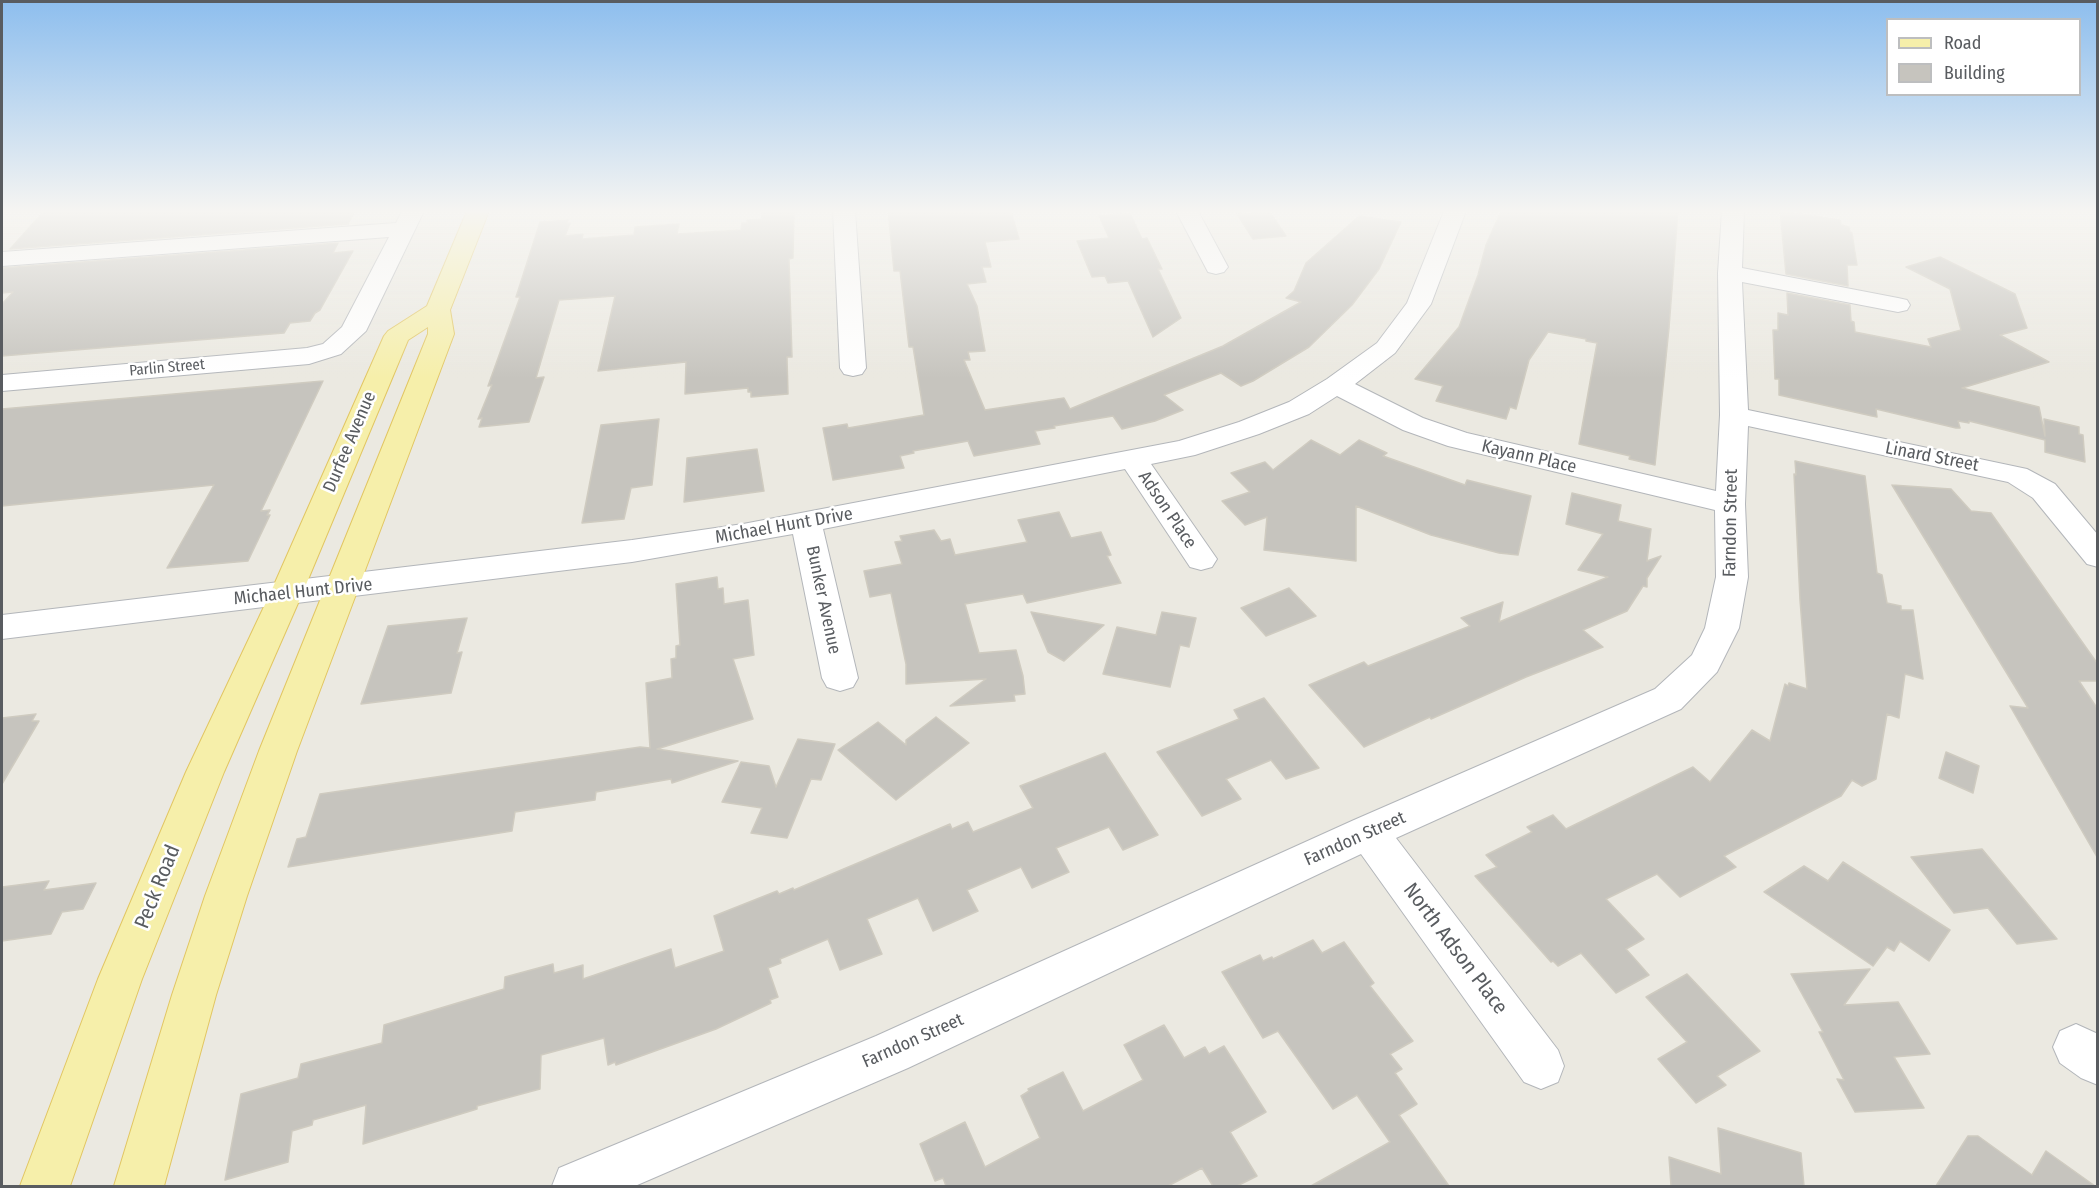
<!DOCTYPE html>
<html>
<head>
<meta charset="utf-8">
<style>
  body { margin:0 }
  #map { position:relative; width:2099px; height:1188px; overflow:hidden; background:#ebe9e1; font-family:"Fira Sans Condensed",sans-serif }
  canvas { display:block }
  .frame { position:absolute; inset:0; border:3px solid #595c60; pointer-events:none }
  .legend { position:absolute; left:1886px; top:18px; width:195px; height:78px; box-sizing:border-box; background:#fff; border:2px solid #bdbebf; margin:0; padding:8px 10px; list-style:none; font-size:18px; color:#595c60 }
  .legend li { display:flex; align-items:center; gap:12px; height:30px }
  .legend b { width:30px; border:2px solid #bdbebf }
</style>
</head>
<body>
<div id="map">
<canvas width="2099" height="1188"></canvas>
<div class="frame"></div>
<ul class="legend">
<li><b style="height:8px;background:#f6efaa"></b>Road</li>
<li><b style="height:16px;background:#c6c4be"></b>Building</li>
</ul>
</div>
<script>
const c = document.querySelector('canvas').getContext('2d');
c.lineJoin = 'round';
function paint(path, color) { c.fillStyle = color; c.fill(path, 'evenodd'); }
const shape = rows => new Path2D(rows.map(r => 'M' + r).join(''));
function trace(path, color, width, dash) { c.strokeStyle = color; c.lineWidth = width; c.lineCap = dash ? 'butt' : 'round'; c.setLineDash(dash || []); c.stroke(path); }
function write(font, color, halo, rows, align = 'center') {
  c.font = font + ' "Fira Sans Condensed",sans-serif'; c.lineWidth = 5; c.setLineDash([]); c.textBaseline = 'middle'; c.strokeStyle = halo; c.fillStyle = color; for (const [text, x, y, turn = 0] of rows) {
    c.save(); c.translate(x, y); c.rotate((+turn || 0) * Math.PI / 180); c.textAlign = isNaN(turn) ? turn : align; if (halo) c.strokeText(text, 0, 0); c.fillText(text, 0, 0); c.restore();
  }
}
const building = shape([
  [44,211,355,211,348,224,10,249,44,211],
  [761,211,794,211,793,258,789,259,792,357,787,357,788,394,751,397,751,392,748,392,748,388,685,394,686,362,598,371,615,296,559,300,536,378,544,377,529,422,479,427,482,418,478,419,492,385,488,386,520,297,516,297,540,222,568,220,567,223,570,223,565,236,583,234,582,239,634,235,635,227,679,224,677,234,741,230,742,223,747,223,747,220,762,219,761,211],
  [888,211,935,211,936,213,1011,211,1019,239,985,242,991,267,982,267,986,282,967,284,977,306,985,351,968,352,970,360,964,360,985,410,1064,398,1070,409,1223,346,1301,302,1286,298,1294,291,1306,263,1359,216,1401,222,1379,269,1352,305,1309,347,1253,381,1241,386,1221,373,1164,395,1183,410,1155,421,1122,429,1113,416,1054,426,1055,428,1035,431,1040,444,974,456,968,441,913,451,914,453,900,456,904,468,833,480,823,428,847,424,848,428,924,415,913,347,909,347,900,271,894,271,888,211],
  [1501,211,1678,211,1669,328,1655,465,1629,459,1630,456,1579,444,1597,343,1586,341,1586,339,1548,332,1529,360,1516,409,1510,407,1506,419,1436,401,1443,386,1415,379,1459,327,1478,275,1486,245,1501,211],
  [1780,211,1840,220,1841,225,1849,227,1850,232,1852,233,1857,265,1847,265,1848,286,1786,274,1780,211],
  [1270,212,1286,236,1253,239,1237,214,1270,212],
  [1130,213,1142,239,1147,238,1162,269,1158,269,1181,318,1153,337,1128,281,1108,283,1105,276,1092,277,1077,241,1109,238,1099,216,1130,213],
  [338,243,333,253,353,251,320,310,315,313,310,321,290,323,284,333,2,356,2,304,13,292,2,293,2,268,338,243],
  [1940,257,2015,294,2027,328,2000,335,2049,362,1962,388,2039,407,2045,436,2044,419,2079,427,2079,434,2083,435,2085,462,2045,452,2045,440,1969,421,1969,423,1958,421,1960,428,1956,428,1876,409,1877,417,1872,416,1779,395,1779,379,1775,379,1773,330,1778,330,1778,313,1788,315,1787,293,1850,305,1851,321,1854,322,1855,332,1931,347,1928,339,1961,330,1950,289,1906,267,1940,257],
  [323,381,261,511,270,510,267,515,270,515,248,561,167,568,214,485,2,506,2,409,323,381],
  [659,419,652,485,631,488,624,519,582,523,601,425,659,419],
  [1311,440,1340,455,1359,440,1387,453,1383,456,1465,485,1467,480,1531,496,1518,555,1499,553,1431,535,1356,506,1356,561,1264,550,1267,517,1245,525,1222,501,1250,492,1231,473,1265,462,1273,470,1311,440],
  [757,449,764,491,684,502,687,458,757,449],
  [1795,461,1865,476,1877,573,1882,575,1887,603,1901,606,1901,610,1913,610,1923,679,1905,674,1899,718,1887,714,1876,779,1862,786,1852,780,1841,796,1724,856,1736,867,1680,897,1657,874,1606,899,1644,939,1626,949,1649,975,1616,993,1581,953,1558,966,1553,961,1551,962,1475,876,1497,867,1486,855,1532,832,1527,827,1553,815,1566,829,1693,767,1710,782,1752,730,1770,741,1785,684,1788,686,1789,683,1807,689,1800,600,1794,474,1796,475,1795,461],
  [1892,485,1951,489,1971,511,1991,513,2097,663,2097,681,2079,681,2097,708,2097,857,2010,706,2028,708,1892,485],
  [1572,493,1621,505,1618,521,1651,529,1647,561,1661,556,1647,578,1647,587,1643,586,1627,611,1583,630,1603,647,1526,677,1431,719,1430,717,1364,747,1309,685,1364,662,1368,666,1470,626,1461,618,1503,602,1499,622,1608,577,1578,570,1603,534,1566,524,1572,493],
  [1059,512,1071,538,1101,532,1111,555,1107,556,1121,583,1027,603,1023,594,965,604,979,653,1016,650,1023,676,1025,694,1014,695,1015,701,950,706,986,679,906,684,906,664,891,593,870,597,864,571,902,564,895,542,902,541,900,536,934,530,941,541,950,539,955,555,1027,542,1018,520,1059,512],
  [717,577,718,589,723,588,724,604,748,600,754,655,733,659,753,719,657,749,738,761,672,783,671,779,596,792,595,800,515,812,512,831,288,867,297,839,306,837,320,794,640,747,650,748,646,683,672,678,671,659,676,658,676,646,680,645,676,584,717,577],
  [1289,588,1316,616,1266,636,1241,608,1289,588],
  [1031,612,1104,625,1064,661,1048,652,1031,612],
  [1162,612,1196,618,1189,647,1180,645,1170,687,1103,674,1117,627,1156,635,1162,612],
  [467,618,457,653,462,652,451,693,361,704,388,626,467,618],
  [1264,698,1319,768,1286,779,1271,760,1226,779,1241,799,1202,816,1157,752,1239,719,1234,710,1264,698],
  [36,714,32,721,39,721,2,784,2,718,36,714],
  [936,717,969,743,896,800,838,750,878,722,906,745,906,740,936,717],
  [798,739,835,744,821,780,811,779,787,838,751,833,762,808,722,802,741,762,769,766,776,787,798,739],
  [1946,752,1979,766,1973,793,1939,778,1946,752],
  [1105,753,1158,835,1123,850,1109,827,1056,848,1069,872,1032,888,1021,867,967,890,978,911,933,931,918,898,867,919,882,954,840,970,828,939,780,959,781,963,768,968,778,997,770,1000,771,1003,716,1029,616,1065,615,1062,608,1065,604,1038,541,1055,540,1089,477,1106,477,1109,363,1144,366,1105,313,1120,312,1125,292,1131,288,1162,225,1180,241,1094,298,1078,301,1064,382,1043,384,1025,504,989,505,977,553,964,554,973,583,965,583,979,671,949,675,968,724,951,714,916,777,891,779,894,793,888,794,890,950,824,952,829,968,822,973,832,1033,808,1020,786,1105,753],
  [1982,849,2057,939,2017,944,1988,908,1954,913,1911,857,1982,849],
  [1843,862,1950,930,1929,961,1900,941,1894,951,1887,947,1873,966,1764,892,1804,866,1828,881,1843,862],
  [49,881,44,890,96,883,83,909,62,912,51,934,2,941,2,887,49,881],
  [1313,940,1322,953,1344,942,1374,983,1370,986,1413,1041,1390,1054,1402,1069,1395,1073,1417,1104,1399,1115,1449,1186,1311,1186,1390,1142,1357,1095,1333,1109,1278,1031,1263,1038,1222,972,1260,955,1263,961,1272,957,1273,959,1313,940],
  [1870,969,1844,1005,1898,1002,1930,1054,1894,1057,1924,1108,1855,1112,1837,1079,1844,1080,1819,1032,1823,1032,1791,974,1870,969],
  [1687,974,1760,1051,1717,1076,1726,1085,1696,1103,1658,1059,1687,1042,1646,997,1687,974],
  [1164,1025,1184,1058,1205,1047,1209,1054,1224,1046,1266,1112,1230,1132,1257,1176,1237,1186,1213,1186,1202,1168,1168,1186,946,1186,943,1178,935,1181,920,1144,965,1122,985,1167,1040,1138,1021,1096,1029,1091,1028,1089,1063,1072,1083,1111,1143,1080,1124,1045,1164,1025],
  [1718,1128,1801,1153,1804,1186,1671,1186,1669,1157,1721,1174,1718,1128],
  [1968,1136,1978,1136,2032,1175,2046,1151,2095,1186,1936,1186,1968,1136]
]);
paint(building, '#c6c4be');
trace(building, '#cfcbc0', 1.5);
const minor = shape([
  [402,211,424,211,366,331,341,354,309,364,2,391,2,375,307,348,323,344,342,327,389,237,2,266,2,252,396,223,402,211],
  [833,211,855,211,866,368,862,374,853,376,844,374,840,368,833,211],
  [1176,211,1198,211,1228,267,1224,272,1216,274,1208,272,1176,211],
  [1444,211,1466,211,1431,304,1395,353,1355,384,1423,418,1467,433,1716,491,1720,415,1718,273,1722,211,1744,211,1742,268,1898,298,1907,300,1910,305,1907,310,1898,312,1742,282,1748,410,2027,469,2055,484,2098,535,2098,567,2087,564,2033,498,2008,482,1748,426,1745,504,1748,577,1739,628,1717,672,1681,709,1396,838,1558,1050,1564,1066,1558,1082,1541,1089,1524,1082,1361,854,908,1068,635,1186,552,1186,559,1168,876,1036,1354,820,1655,689,1692,655,1705,628,1716,577,1715,510,1448,446,1403,430,1337,396,1309,414,1259,434,1195,455,1151,464,1217,559,1212,567,1201,570,1190,567,1125,469,823,529,858,678,853,687,840,691,827,687,822,678,793,534,632,562,2,639,2,615,632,540,743,524,1179,441,1239,422,1289,402,1327,379,1377,343,1407,303,1444,211],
  [2076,1024,2098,1034,2098,1085,2081,1078,2060,1063,2053,1047,2060,1031,2076,1024]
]);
const major = shape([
  [467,211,489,211,450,310,454,334,297,751,247,896,216,995,164,1186,114,1186,172,995,205,896,259,751,428,334,428,327,408,340,302,594,224,772,142,979,70,1186,20,1186,98,979,186,772,270,594,384,336,388,331,427,306,467,211]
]);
trace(minor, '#b3b6ba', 2);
trace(major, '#e2c662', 2);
paint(minor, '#fff');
paint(major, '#f6efaa');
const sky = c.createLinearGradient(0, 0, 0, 378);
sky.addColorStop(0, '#8dbeee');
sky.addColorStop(0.56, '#f6f5f2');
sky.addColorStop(1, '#f6f5f200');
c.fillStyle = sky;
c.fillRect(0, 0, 2099, 378);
write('15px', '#595c60', '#fff', [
  ["Parlin Street",167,368,-5]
]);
write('18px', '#595c60', '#fff', [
  ["Durfee Avenue",350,442,-67],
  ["Kayann Place",1529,457,13],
  ["Linard Street",1932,457,11],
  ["Adson Place",1167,510,56],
  ["Farndon Street",1731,523,-89],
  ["Michael Hunt Drive",784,526,-10],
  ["Michael Hunt Drive",303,592,-6],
  ["Bunker Avenue",823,600,78],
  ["Farndon Street",1355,839,-24],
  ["Farndon Street",913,1041,-24]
]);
write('21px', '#595c60', '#fff', [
  ["Peck Road",158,887,-68],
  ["North Adson Place",1455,949,53]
]);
</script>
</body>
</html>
